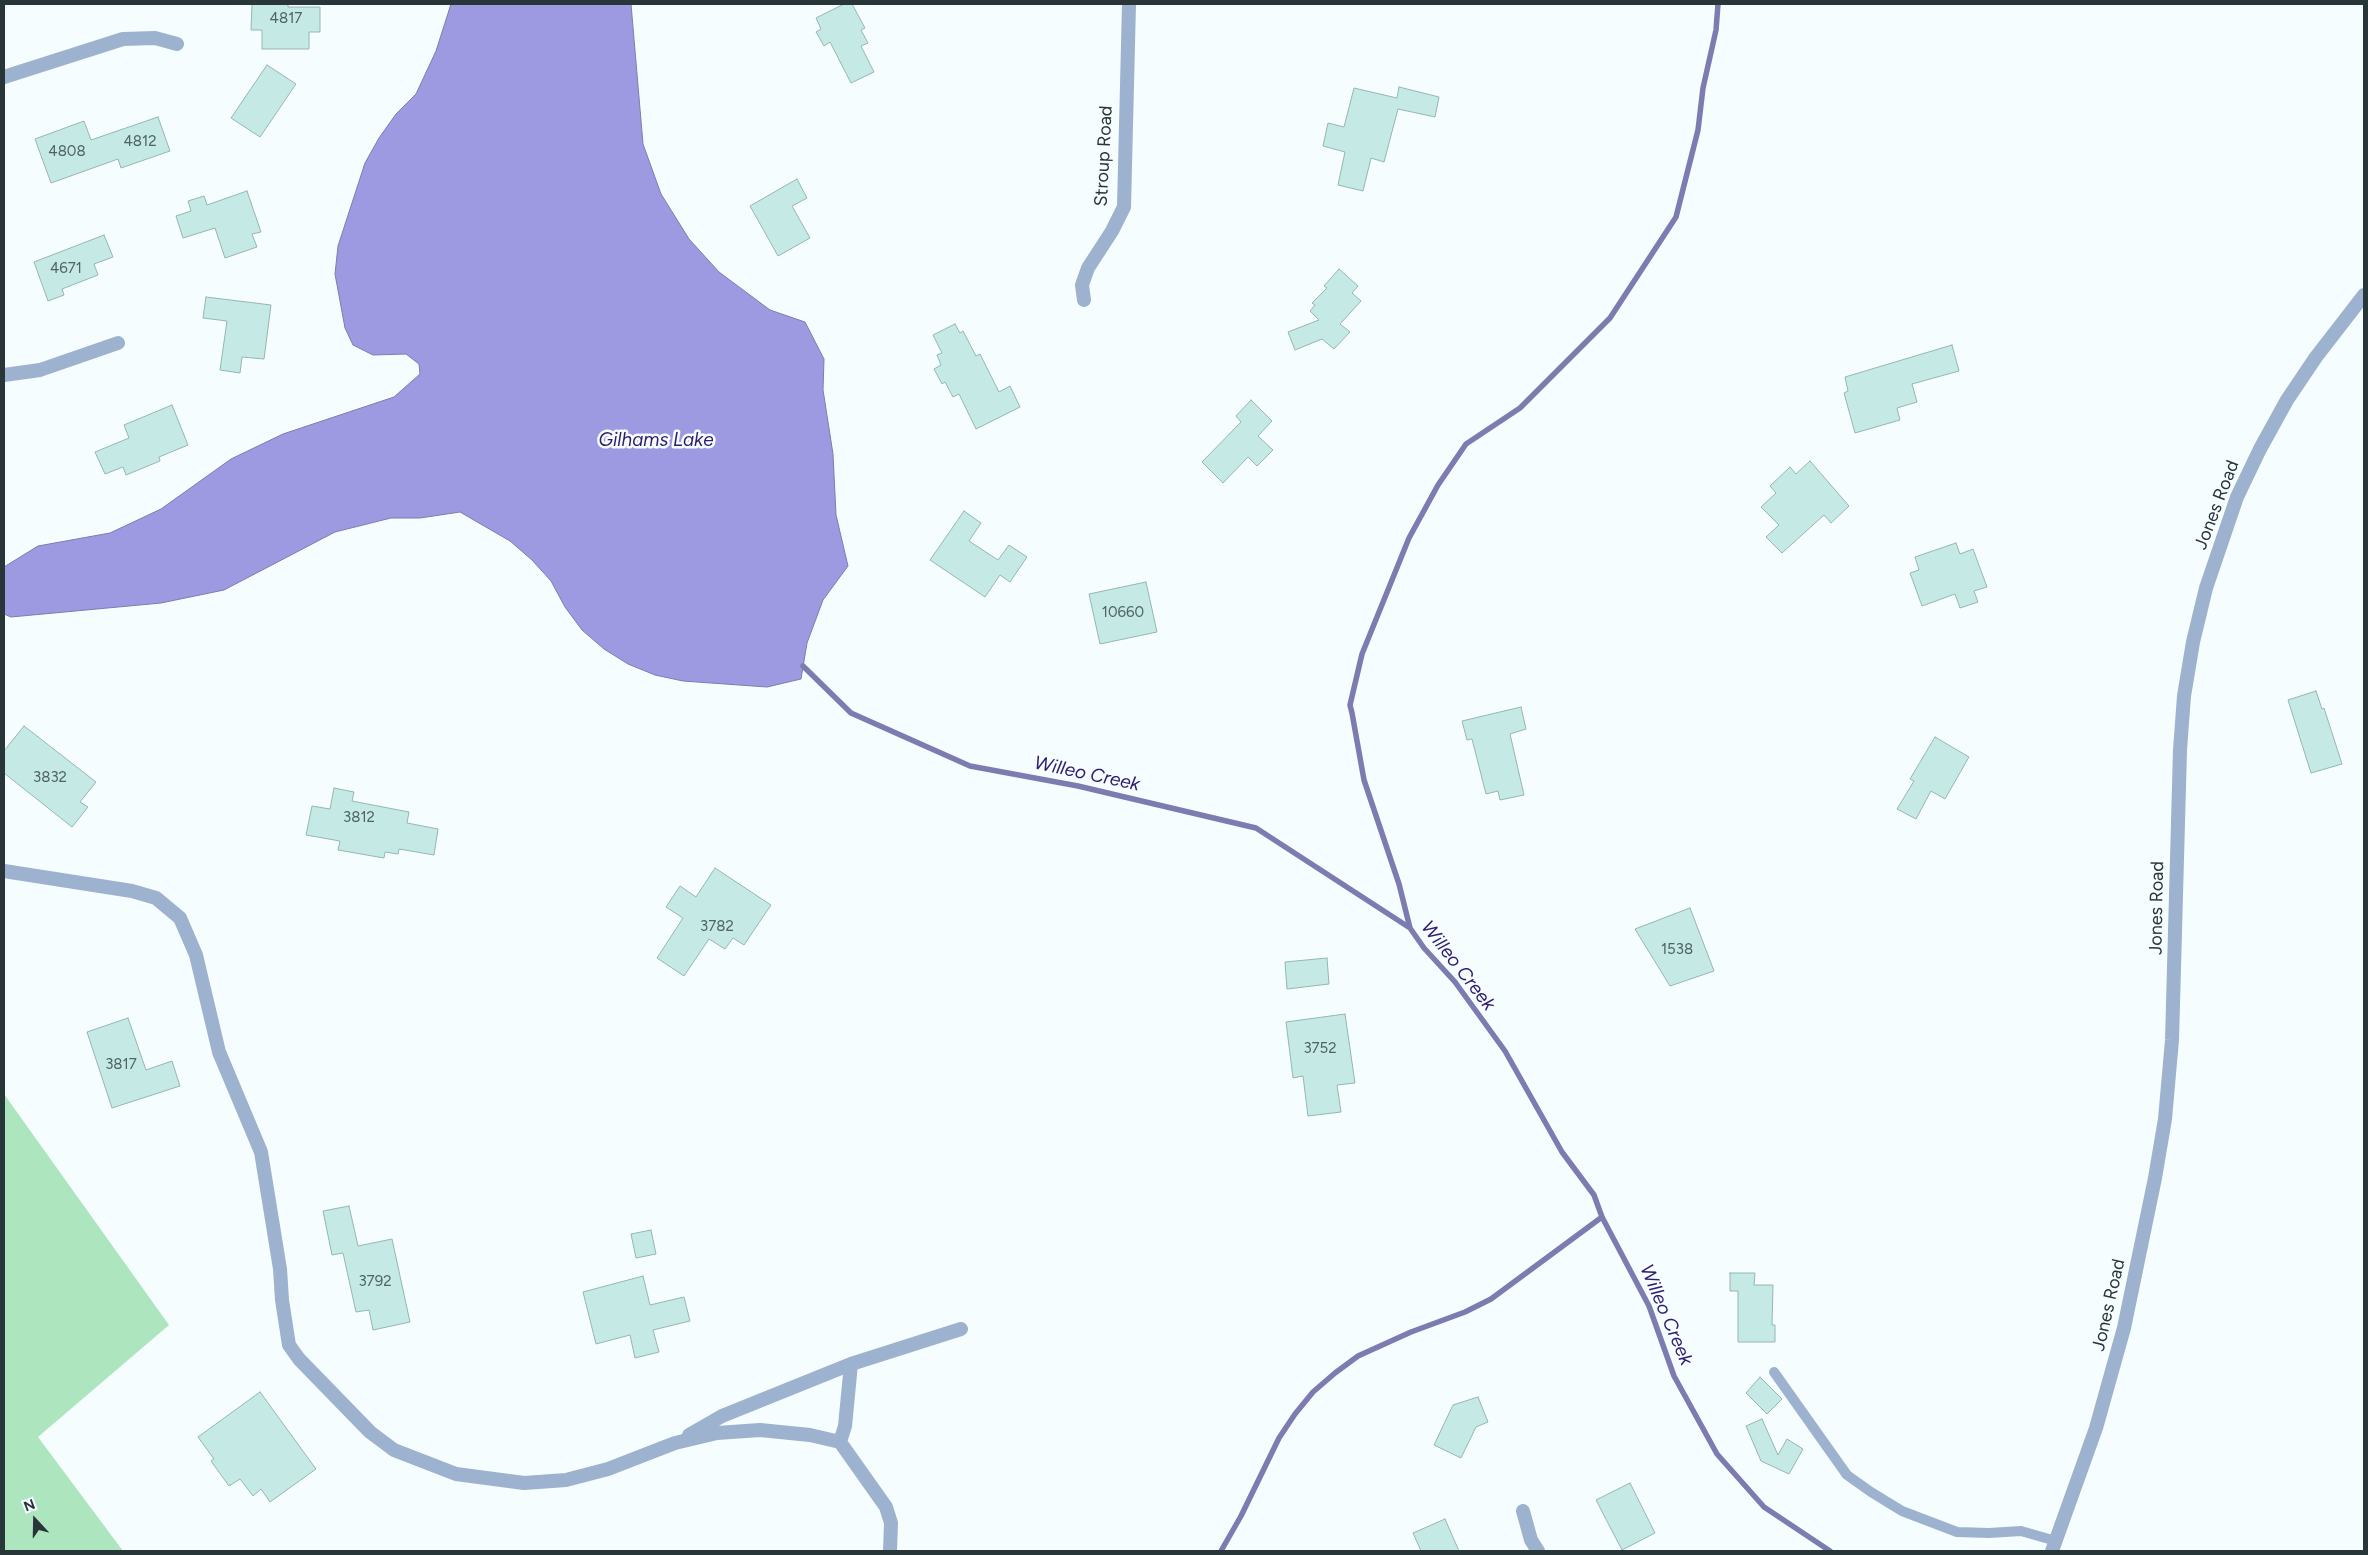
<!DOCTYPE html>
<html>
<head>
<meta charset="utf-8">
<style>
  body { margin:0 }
  #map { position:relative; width:2368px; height:1555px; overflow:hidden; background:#f6fdff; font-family:Figtree,sans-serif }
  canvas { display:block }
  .frame { position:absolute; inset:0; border:5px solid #283539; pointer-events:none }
  .north { position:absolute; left:10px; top:1495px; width:50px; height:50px; -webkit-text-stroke:4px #f6fdff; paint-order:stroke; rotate:339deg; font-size:14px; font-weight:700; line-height:20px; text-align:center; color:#283539 }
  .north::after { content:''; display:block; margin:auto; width:18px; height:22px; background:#283539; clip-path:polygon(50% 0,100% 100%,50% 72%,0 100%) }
</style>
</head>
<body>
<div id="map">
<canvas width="2368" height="1555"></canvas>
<div class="frame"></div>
<div class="north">N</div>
</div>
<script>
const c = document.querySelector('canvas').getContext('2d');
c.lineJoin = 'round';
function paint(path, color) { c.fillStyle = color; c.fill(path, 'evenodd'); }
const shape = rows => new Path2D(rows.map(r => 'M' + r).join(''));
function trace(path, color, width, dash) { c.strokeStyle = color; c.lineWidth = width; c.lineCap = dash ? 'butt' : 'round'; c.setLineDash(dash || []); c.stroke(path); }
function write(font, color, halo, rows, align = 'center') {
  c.font = font + ' Figtree,sans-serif'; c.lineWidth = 5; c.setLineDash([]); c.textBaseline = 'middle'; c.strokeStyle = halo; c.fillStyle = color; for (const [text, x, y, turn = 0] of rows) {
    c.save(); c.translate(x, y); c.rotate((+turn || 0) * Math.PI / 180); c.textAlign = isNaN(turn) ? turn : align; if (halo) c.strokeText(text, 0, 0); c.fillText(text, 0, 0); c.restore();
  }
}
paint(shape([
  [4,1094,169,1325,38,1437,123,1551,4,1551]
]), '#ade5bf');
const water = shape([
  [451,4,631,4,643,144,661,194,689,239,719,272,770,310,805,322,824,359,823,390,833,454,836,515,848,566,823,600,807,643,801,679,767,687,683,681,655,675,628,664,604,649,582,630,565,607,551,581,532,560,510,541,460,512,420,518,391,518,335,532,224,590,161,603,11,617,4,614,4,567,38,546,110,533,161,509,231,459,283,434,394,397,420,374,419,364,406,354,373,355,353,345,345,328,335,274,338,246,365,163,379,138,396,114,416,94,436,51,451,4]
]);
paint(water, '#9e9ae2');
trace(water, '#7b7caf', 1);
trace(shape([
  [803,666,851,713,970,766,1078,786,1256,828,1410,928,1424,948,1455,982,1505,1051,1562,1152,1594,1195,1602,1217,1649,1306,1674,1376,1717,1454,1764,1507,1830,1551],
  [1410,928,1399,884,1364,780,1352,713,1350,705,1362,654,1409,538,1438,485,1466,444,1520,408,1610,318,1676,217,1698,130,1703,88,1716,30,1718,4],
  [1221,1551,1241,1516,1279,1438,1295,1414,1313,1392,1335,1373,1358,1356,1411,1332,1465,1312,1491,1299,1602,1217]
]), '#7b7caf', 5.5);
const building = shape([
  [252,4,288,4,288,7,320,7,320,32,309,32,309,49,262,49,262,30,251,30,252,4],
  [844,4,852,4,865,28,861,30,868,43,861,46,874,72,851,83,830,42,824,46,816,32,821,29,816,18,844,4],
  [267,65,296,84,260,137,231,118,267,65],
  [1399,87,1439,97,1435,117,1398,109,1384,162,1371,158,1363,191,1338,185,1345,152,1323,146,1328,123,1344,127,1354,88,1397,98,1399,87],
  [158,117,170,151,121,168,118,159,51,183,35,139,84,121,91,140,158,117],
  [797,179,807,198,792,206,810,238,778,256,750,206,797,179],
  [247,191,261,232,252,234,257,247,225,258,215,228,183,238,176,216,191,211,188,201,204,196,207,205,247,191],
  [104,235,113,257,94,264,98,275,62,289,64,295,48,301,34,262,104,235],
  [1339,269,1358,286,1352,293,1361,301,1340,324,1350,332,1334,349,1322,339,1295,350,1288,332,1319,320,1310,311,1315,305,1312,303,1327,288,1324,286,1339,269],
  [206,297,271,305,264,359,242,357,240,373,220,370,227,321,203,318,206,297],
  [955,324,960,333,963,331,976,356,980,354,999,392,1010,386,1020,407,976,429,959,394,953,397,945,382,942,384,934,369,941,365,937,355,942,353,933,335,955,324],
  [1952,345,1959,371,1912,384,1917,402,1897,408,1900,420,1855,433,1844,393,1848,391,1845,377,1952,345],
  [1251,400,1272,421,1258,436,1273,450,1257,466,1248,457,1223,483,1202,462,1241,422,1236,416,1251,400],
  [172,405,188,445,159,457,160,461,126,475,123,467,105,474,95,452,129,438,124,425,172,405],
  [1810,461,1849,506,1831,523,1824,515,1782,553,1766,537,1779,525,1761,507,1776,493,1770,486,1790,467,1796,474,1810,461],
  [964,511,981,523,969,541,998,560,1009,545,1027,557,1010,582,1000,575,985,597,930,560,964,511],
  [1956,543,1960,554,1973,549,1987,587,1974,591,1978,602,1960,608,1955,594,1922,606,1910,573,1919,570,1915,557,1956,543],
  [1146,582,1157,632,1100,644,1089,594,1146,582],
  [2316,691,2322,709,2324,708,2342,764,2311,773,2288,700,2316,691],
  [1521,707,1526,729,1510,734,1524,795,1500,800,1498,791,1486,794,1472,739,1467,740,1462,721,1521,707],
  [24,726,96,782,80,802,88,807,72,827,4,773,4,751,24,726],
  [1935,737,1969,757,1945,799,1931,791,1916,819,1897,809,1914,781,1910,779,1935,737],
  [334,788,354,792,352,801,409,812,407,823,438,829,434,855,399,849,398,854,385,852,384,858,338,850,340,841,306,835,312,806,330,809,334,788],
  [715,868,771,905,744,945,733,938,725,949,709,939,684,976,657,958,683,918,666,907,680,886,696,897,715,868],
  [1690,908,1714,971,1670,986,1635,929,1690,908],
  [1327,958,1329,984,1287,989,1285,962,1327,958],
  [1345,1014,1355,1083,1337,1085,1341,1112,1308,1116,1303,1076,1293,1078,1286,1022,1345,1014],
  [128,1018,146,1070,172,1061,180,1086,112,1108,87,1032,128,1018],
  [349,1206,358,1246,392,1239,410,1322,373,1330,369,1310,356,1312,343,1253,332,1255,323,1211,349,1206],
  [651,1230,656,1254,636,1258,631,1234,651,1230],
  [1730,1273,1755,1273,1754,1285,1773,1285,1772,1325,1775,1325,1775,1342,1738,1342,1738,1291,1730,1291,1730,1273],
  [643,1276,650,1305,684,1297,690,1321,653,1330,659,1352,635,1358,630,1335,596,1344,583,1292,643,1276],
  [1760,1377,1782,1399,1767,1414,1746,1393,1760,1377],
  [260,1392,316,1469,270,1502,261,1489,253,1496,240,1479,229,1486,211,1461,214,1459,198,1437,260,1392],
  [1478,1397,1488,1422,1476,1427,1461,1458,1434,1445,1453,1405,1478,1397],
  [1762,1419,1778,1455,1787,1439,1803,1449,1789,1474,1761,1461,1746,1426,1762,1419],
  [1630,1483,1655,1533,1622,1550,1596,1500,1630,1483],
  [1445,1519,1459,1551,1421,1551,1413,1533,1445,1519]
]);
paint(building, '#c5e9e5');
trace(building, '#94b6b2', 1);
trace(shape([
  [1774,1372,1847,1475,1871,1492,1902,1511,1957,1532,1989,1533,2021,1531,2056,1541]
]), '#9cb2ce', 10);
trace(shape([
  [4,77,123,39,155,38,177,44],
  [1084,300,1082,285,1088,268,1112,231,1124,207,1129,4],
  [4,375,40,370,118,343],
  [4,871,132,891,156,898,180,918,196,955,219,1052,261,1152,280,1269,282,1300,289,1345,299,1359,370,1432,394,1450,456,1474,524,1483,566,1480,608,1469,675,1443,717,1433,760,1430,810,1435,840,1442,886,1507,891,1523,890,1551],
  [689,1435,722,1416,851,1364,961,1329],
  [840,1442,845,1426,851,1364],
  [1523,1511,1531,1540,1538,1551]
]), '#9cb2ce', 14);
trace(shape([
  [2052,1551,2096,1428,2124,1328,2155,1178,2165,1119,2172,1040,2180,750,2184,696,2193,642,2206,588,2237,497,2260,449,2287,400,2316,357,2364,295]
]), '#9cb2ce', 14);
write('15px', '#4f6264', null, [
  ["4817",286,19],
  ["4812",140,142],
  ["4808",67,152],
  ["4671",66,269],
  ["10660",1123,613],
  ["3832",50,778],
  ["3812",359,818],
  ["3782",717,927],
  ["1538",1677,950],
  ["3752",1320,1049],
  ["3817",121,1065],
  ["3792",375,1282]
]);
write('18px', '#283539', '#f6fdff', [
  ["Stroup Road",1104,156,-87],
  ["Jones Road",2217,505,-69],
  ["Jones Road",2157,908,-89],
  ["Jones Road",2109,1305,-77]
]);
write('italic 19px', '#2f1c6e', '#f6fdff', [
  ["Gilhams Lake",656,440],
  ["Willeo Creek",1087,774,12],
  ["Willeo Creek",1458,966,52],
  ["Willeo Creek",1666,1315,67]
]);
</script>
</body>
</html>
